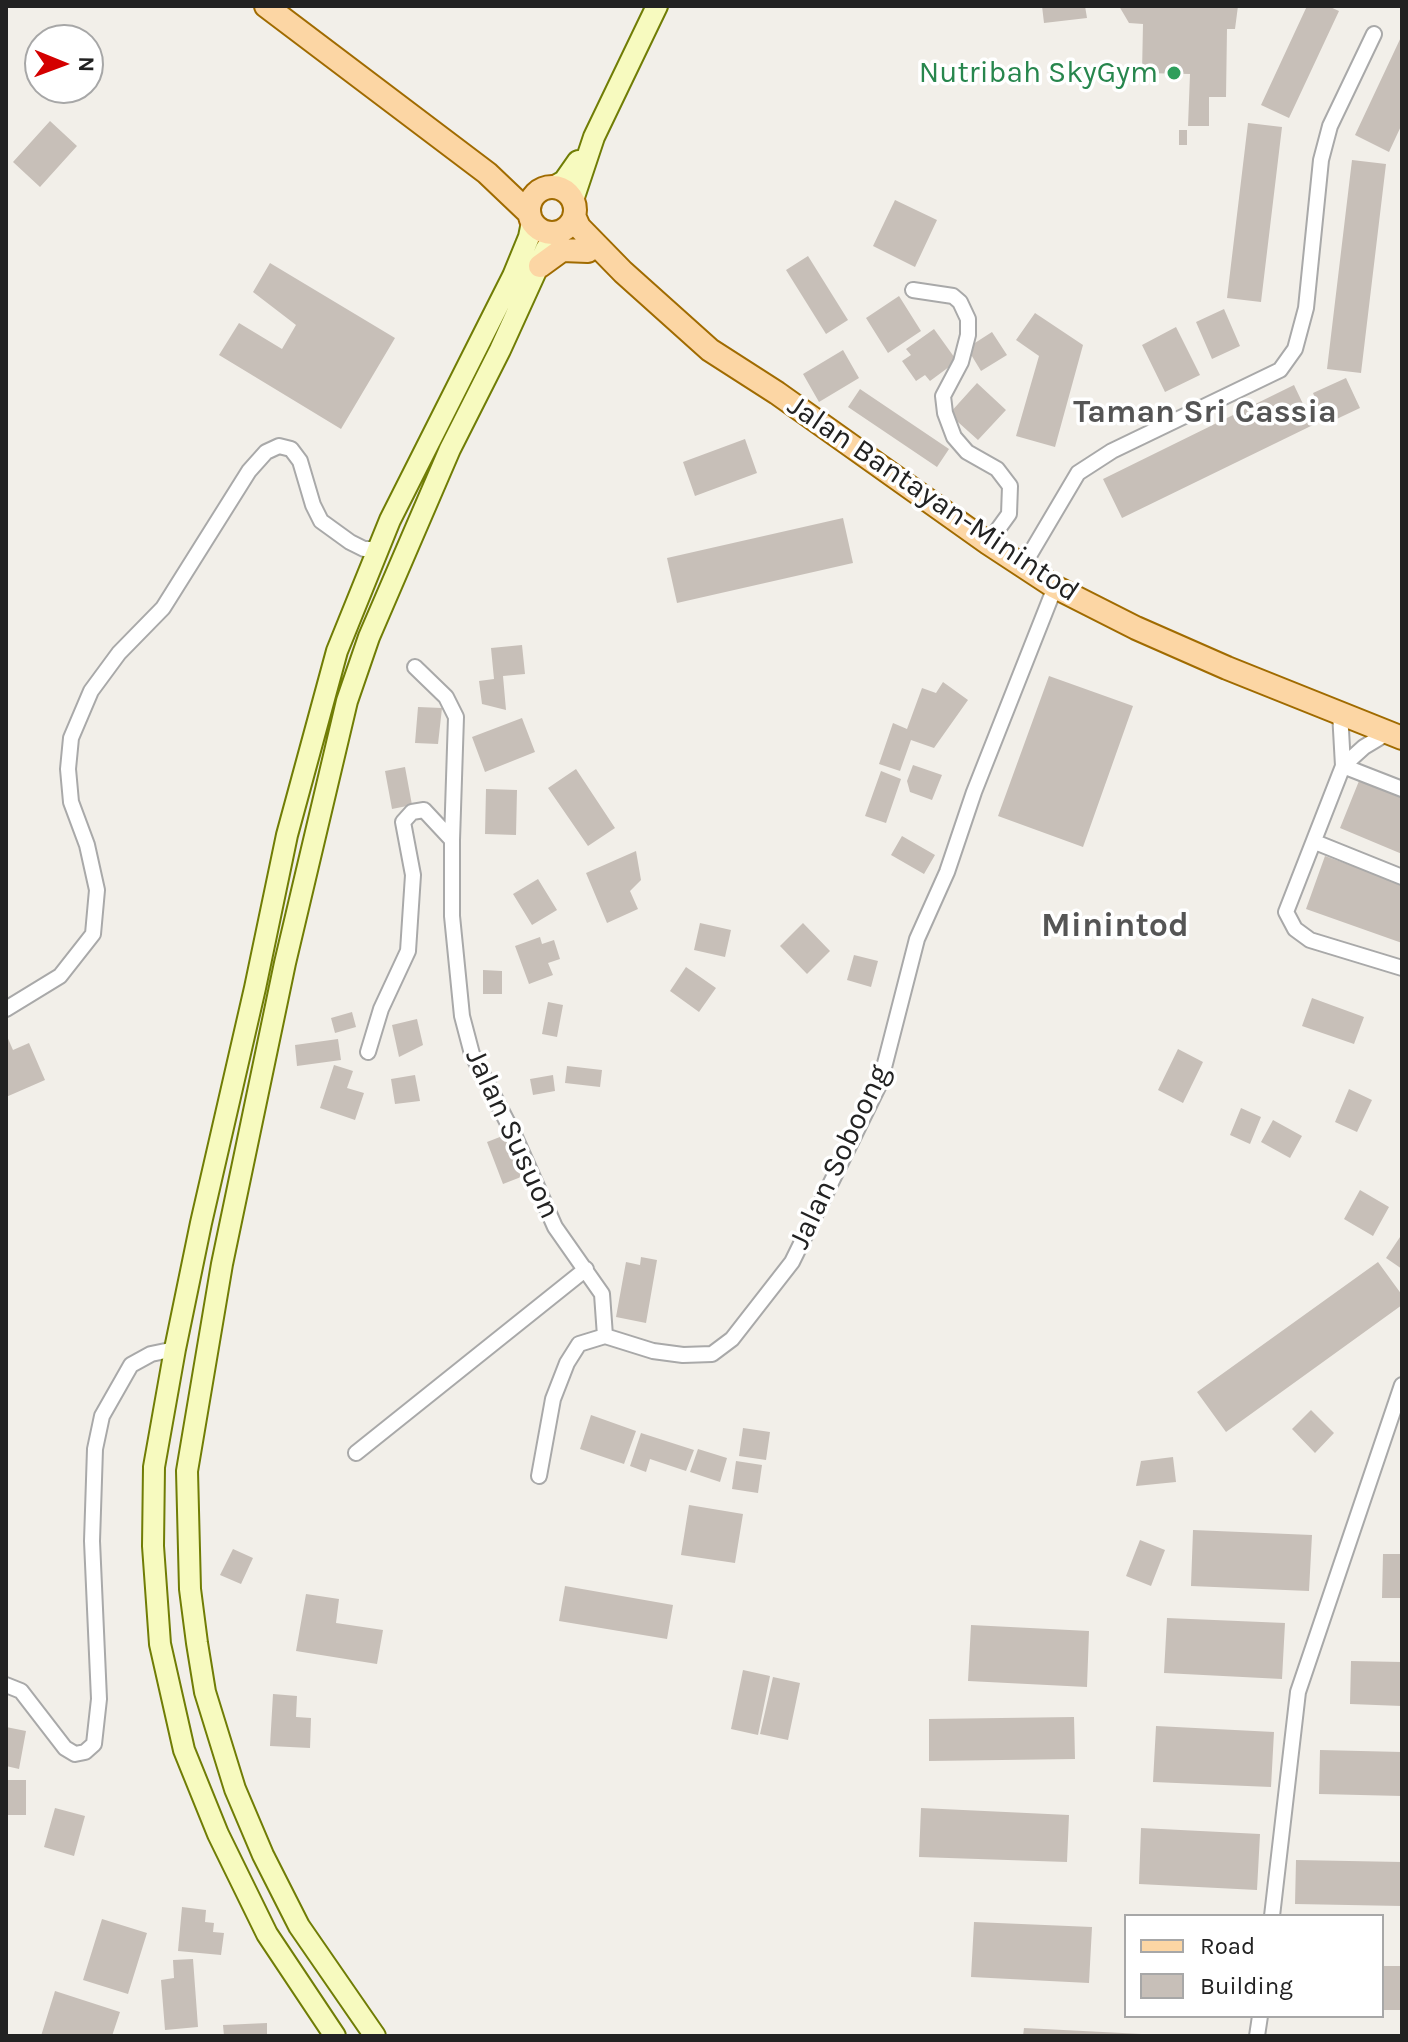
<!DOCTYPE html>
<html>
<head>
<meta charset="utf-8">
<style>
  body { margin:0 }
  #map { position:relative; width:1408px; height:2042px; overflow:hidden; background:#f2efe9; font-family:Karla,sans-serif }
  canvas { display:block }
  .frame { position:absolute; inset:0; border:8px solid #222; pointer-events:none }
  .legend { position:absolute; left:1124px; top:1914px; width:260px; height:104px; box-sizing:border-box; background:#fff; border:2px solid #a7a7a7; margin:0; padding:10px 14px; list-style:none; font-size:24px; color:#222 }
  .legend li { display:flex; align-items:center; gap:16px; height:40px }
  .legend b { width:40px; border:2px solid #a7a7a7 }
  .north { position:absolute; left:24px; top:24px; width:80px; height:80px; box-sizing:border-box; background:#fff; border:2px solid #a7a7a7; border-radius:50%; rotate:91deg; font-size:22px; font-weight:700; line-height:32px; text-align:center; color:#222 }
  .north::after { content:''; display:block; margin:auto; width:28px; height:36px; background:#d40000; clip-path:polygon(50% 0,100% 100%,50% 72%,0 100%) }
</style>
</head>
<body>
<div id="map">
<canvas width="1408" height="2042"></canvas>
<div class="frame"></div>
<ul class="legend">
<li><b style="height:10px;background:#fcd6a4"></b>Road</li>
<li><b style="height:22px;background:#c7bfb8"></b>Building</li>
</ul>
<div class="north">N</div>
</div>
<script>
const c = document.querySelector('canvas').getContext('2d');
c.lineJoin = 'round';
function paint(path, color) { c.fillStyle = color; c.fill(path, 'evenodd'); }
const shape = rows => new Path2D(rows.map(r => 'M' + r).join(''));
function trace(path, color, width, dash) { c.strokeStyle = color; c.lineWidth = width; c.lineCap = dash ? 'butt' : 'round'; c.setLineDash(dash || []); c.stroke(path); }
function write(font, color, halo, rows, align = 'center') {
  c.font = font + ' Karla,sans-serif'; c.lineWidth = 7; c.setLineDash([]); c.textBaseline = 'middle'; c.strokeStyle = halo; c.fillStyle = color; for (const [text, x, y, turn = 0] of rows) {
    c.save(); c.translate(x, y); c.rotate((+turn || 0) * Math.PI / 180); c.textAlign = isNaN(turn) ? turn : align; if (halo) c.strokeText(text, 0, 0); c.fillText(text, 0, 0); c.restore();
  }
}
paint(shape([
  [1042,6,1085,6,1087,18,1044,23],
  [1119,6,1238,6,1235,29,1227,29,1226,97,1209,97,1209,126,1188,126,1190,74,1142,73,1143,24,1129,23],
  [1307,6,1328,6,1339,11,1289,118,1261,105],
  [1402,35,1402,124,1389,152,1355,135],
  [50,121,77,146,40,187,13,162],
  [1248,123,1282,127,1261,302,1227,298],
  [1179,130,1187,130,1187,145,1179,145],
  [1352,160,1386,164,1361,373,1327,369],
  [895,200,937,220,915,267,873,246],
  [808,256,848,320,826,334,786,270],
  [270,263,395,338,341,429,219,355,239,323,282,349,296,325,253,292],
  [899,296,921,331,888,353,866,318],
  [1224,309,1240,346,1212,359,1196,322],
  [1035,313,1083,345,1055,447,1016,436,1039,356,1016,340],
  [1176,327,1200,375,1165,392,1142,345],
  [934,329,957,361,930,381,925,375,916,381,902,361,911,355,906,349],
  [992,332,1007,355,981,371,967,348],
  [843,350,859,378,819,402,803,374],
  [1346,378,1360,408,1326,424,1313,393],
  [977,383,1006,410,978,440,949,414],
  [1294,385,1313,425,1122,518,1103,479],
  [860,389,949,449,937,467,848,407],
  [745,439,757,473,695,496,683,462],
  [843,518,853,563,677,603,667,558],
  [522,645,525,674,503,676,506,710,482,704,479,681,494,679,491,648],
  [1049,676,1133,706,1083,847,998,816],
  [943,682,968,700,934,748,911,740,900,771,879,764,893,723,907,729,922,688,936,693],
  [418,707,442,708,438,744,415,743],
  [522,718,535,752,485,772,472,737],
  [913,765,942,775,932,800,910,792,907,781],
  [405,767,412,805,392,809,385,771],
  [576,769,615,828,588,846,548,788],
  [881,771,901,779,886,823,865,816],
  [1361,776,1402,794,1402,854,1340,828],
  [486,789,517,790,516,835,485,834],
  [902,836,935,855,924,874,891,855],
  [636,851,641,880,630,891,638,909,607,923,586,873],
  [1325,856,1402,884,1402,943,1306,909],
  [538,879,557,910,532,925,513,894],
  [700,923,731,930,725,957,694,950],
  [803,923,830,951,807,974,780,946],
  [540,937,542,944,554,940,560,959,548,963,553,975,529,984,515,946],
  [854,955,878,961,871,987,847,980],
  [686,967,716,988,699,1012,670,991],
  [483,970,502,971,502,994,483,994],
  [1312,998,1364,1017,1354,1044,1302,1026],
  [548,1002,563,1005,557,1037,542,1034],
  [352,1012,356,1027,335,1033,331,1018],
  [417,1019,423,1045,399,1057,392,1025],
  [6,1034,13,1050,29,1043,45,1080,6,1097],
  [338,1039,341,1060,297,1066,295,1045],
  [1178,1049,1203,1062,1183,1103,1158,1090],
  [334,1065,353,1071,347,1088,364,1093,355,1120,320,1108],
  [567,1066,602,1070,600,1087,565,1083],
  [415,1075,420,1101,395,1104,391,1079],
  [553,1075,555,1091,533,1095,530,1079],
  [1349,1089,1372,1100,1357,1132,1335,1122],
  [1241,1108,1261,1117,1250,1144,1230,1135],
  [1273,1120,1302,1136,1290,1158,1261,1142],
  [505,1135,521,1177,503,1184,487,1142],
  [1360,1190,1389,1207,1373,1236,1344,1219],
  [1402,1234,1402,1269,1386,1258],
  [641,1257,657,1260,646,1323,616,1317,626,1262,640,1265],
  [1378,1262,1402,1295,1402,1305,1226,1432,1197,1392],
  [1311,1410,1334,1433,1315,1453,1292,1429],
  [591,1415,636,1431,624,1464,580,1449],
  [743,1428,770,1432,766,1460,739,1456],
  [641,1433,694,1450,686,1471,650,1459,646,1472,630,1466],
  [698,1449,727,1458,720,1482,690,1472],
  [1173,1457,1176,1482,1136,1486,1141,1461],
  [736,1461,762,1465,758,1493,732,1489],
  [689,1505,743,1514,735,1563,681,1555],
  [1193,1530,1312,1535,1309,1591,1191,1586],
  [1140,1540,1165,1550,1151,1586,1126,1576],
  [233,1549,253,1558,241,1584,220,1575],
  [1383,1554,1402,1554,1402,1598,1382,1598],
  [565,1586,673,1605,667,1639,559,1621],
  [306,1594,339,1599,336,1623,383,1630,377,1664,296,1651],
  [1167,1618,1285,1623,1282,1679,1164,1673],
  [971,1625,1089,1631,1087,1687,968,1681],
  [1351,1661,1402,1662,1402,1706,1350,1704],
  [743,1670,770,1676,758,1735,731,1729],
  [773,1677,800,1683,788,1740,760,1734],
  [273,1694,297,1696,296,1717,311,1718,310,1748,270,1746],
  [1074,1717,1075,1759,929,1761,929,1719],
  [1156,1726,1274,1732,1271,1787,1153,1782],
  [6,1727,26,1731,19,1769,6,1766],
  [1320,1750,1402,1752,1402,1796,1319,1794],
  [6,1780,26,1780,26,1815,6,1815],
  [55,1808,85,1816,74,1856,44,1847],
  [921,1808,1069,1815,1067,1862,919,1857],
  [1141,1828,1260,1834,1257,1890,1139,1884],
  [1296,1860,1402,1862,1402,1906,1295,1904],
  [182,1907,206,1910,205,1922,214,1923,213,1932,224,1933,221,1955,178,1951],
  [102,1919,147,1933,128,1994,83,1980],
  [974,1922,1092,1927,1089,1983,971,1977],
  [193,1959,198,2027,165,2030,161,1980,174,1978,173,1960],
  [1382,1966,1402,1966,1402,2010,1382,2010],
  [55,1991,120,2012,112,2036,41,2036],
  [267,2023,267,2036,224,2036,223,2025],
  [1024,2028,1142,2034,1142,2036,1023,2036]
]), '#c7bfb8');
const minor = shape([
  [913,290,953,296,960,302,968,319,968,335,961,362,943,396,945,413,954,437,967,452,997,469,1010,486,1009,514,988,543],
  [1023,566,1078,473,1112,451,1280,370,1295,349,1306,308,1321,160,1330,126,1374,34],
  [415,667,446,697,456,717,452,840],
  [1340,712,1343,766,1286,912,1295,929,1310,940,1402,968],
  [1343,766,1402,789],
  [1343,766,1364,747,1389,732],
  [1315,842,1402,877],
  [6,1009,60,976,93,934,97,890,87,845,71,802,68,769,71,738,91,691,119,653,163,608,249,471,266,452,279,446,291,449,300,461,313,505,321,521,350,542,364,549,377,549],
  [368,1052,381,1009,408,951,413,875,403,822,412,812,424,810,452,840,452,916,462,1016,472,1054,515,1137,555,1227,602,1294,605,1336],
  [356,1453,586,1269],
  [539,1476,553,1399,567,1363,579,1344,605,1336,653,1351,683,1355,712,1354,732,1339,792,1262,880,1083,917,939,947,872,974,792,1055,587],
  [6,1685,21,1691,65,1748,75,1754,85,1752,94,1744,99,1699,92,1541,95,1449,102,1416,131,1365,151,1354,175,1349],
  [1272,1916,1298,1692,1402,1385],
  [1257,2036,1260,2016]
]);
const secondary = shape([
  [555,186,564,181,578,161],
  [573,200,594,137,657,6],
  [335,2036,267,1934,218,1834,184,1750,160,1644,153,1546,154,1467,175,1349,201,1223,255,988,287,835,337,651,390,520,513,276,529,237,532,222],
  [375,2036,299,1926,263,1855,235,1789,205,1692,197,1643,190,1589,187,1471,222,1264,285,963,347,701,369,637,450,449,500,350,546,249,556,233]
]);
const primary = shape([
  [266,6,487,173,528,212],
  '529 210a23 23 0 1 1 46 0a23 23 0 1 1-46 0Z',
  [575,218,579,227,623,272,710,350,777,393,988,543,1055,587,1136,628,1227,668,1402,738],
  [540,266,562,250,588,251]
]);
trace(minor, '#a9a9a9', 18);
trace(secondary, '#707d05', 24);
trace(primary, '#a06b00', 26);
trace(minor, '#fff', 14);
trace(secondary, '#f7fabf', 20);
trace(primary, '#fcd6a4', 22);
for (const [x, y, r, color] of [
  [1174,73,8,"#2e9e5b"]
]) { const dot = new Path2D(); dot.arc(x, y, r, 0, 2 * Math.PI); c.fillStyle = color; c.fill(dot); trace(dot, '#fff', 3); }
write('30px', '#27864d', '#fff', [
  ["Nutribah SkyGym",1158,73]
], 'right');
write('30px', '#222', '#fff', [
  ["Jalan Bantayan-Minintod",933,499,34],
  ["Jalan Susuon",512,1134,65],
  ["Jalan Soboong",840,1157,-65]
]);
write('bold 32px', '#555', '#fff', [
  ["Taman Sri Cassia",1205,413]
]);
write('bold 34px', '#555', '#fff', [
  ["Minintod",1115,926]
]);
</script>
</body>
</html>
